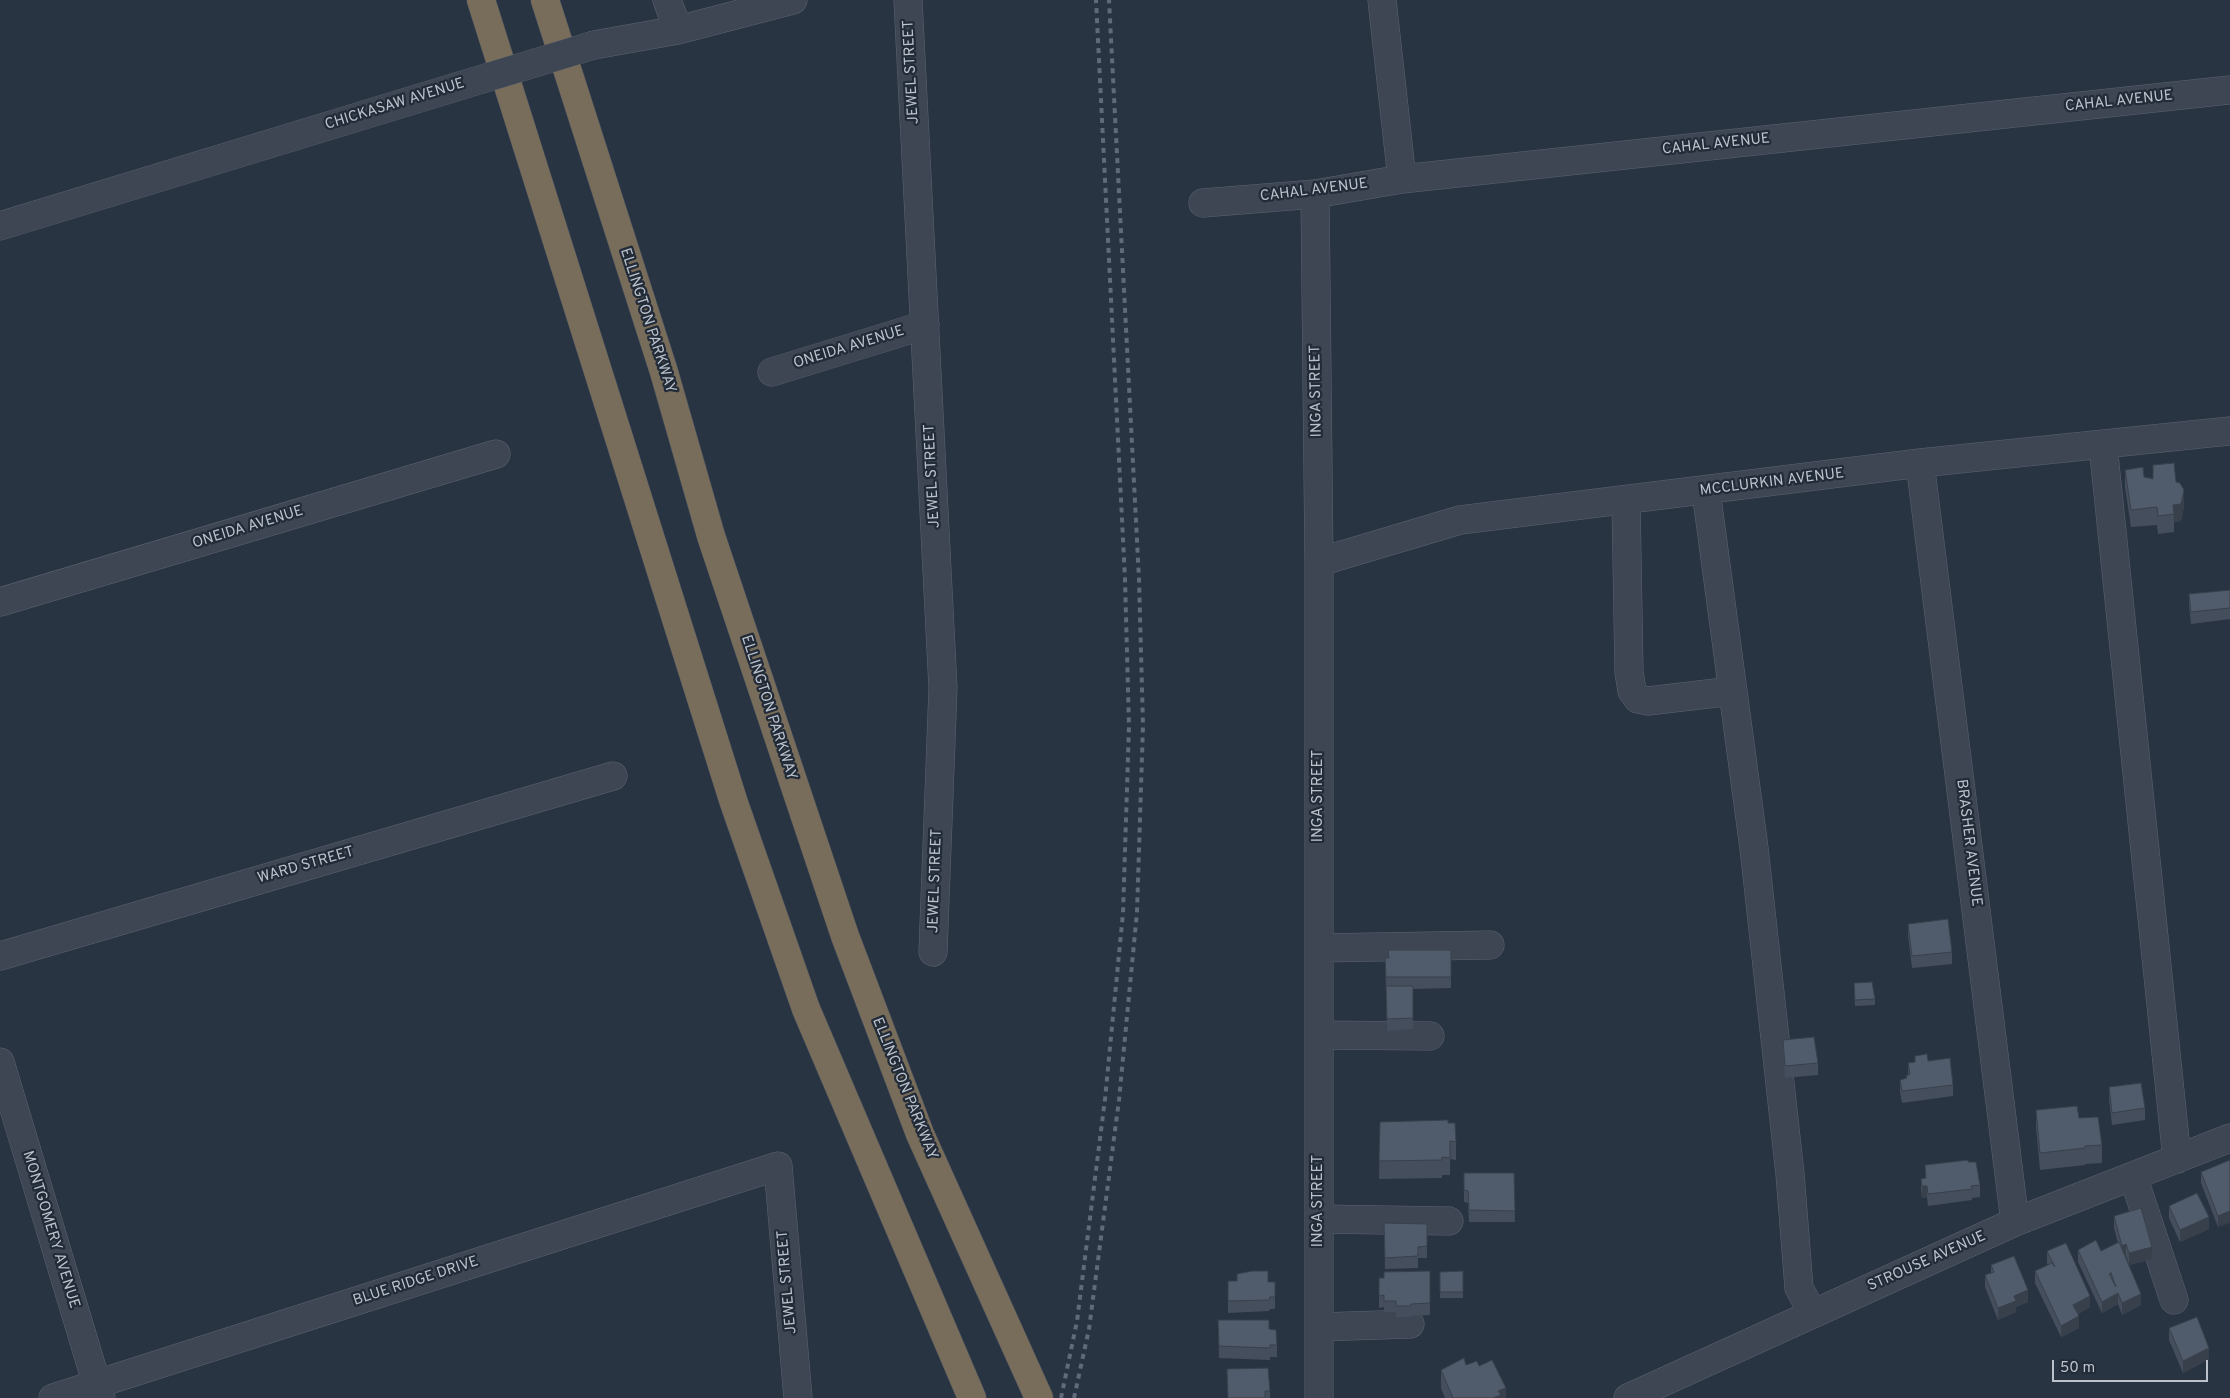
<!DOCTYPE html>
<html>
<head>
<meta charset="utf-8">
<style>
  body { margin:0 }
  #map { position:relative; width:2230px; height:1398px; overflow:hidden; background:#293443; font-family:Overpass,sans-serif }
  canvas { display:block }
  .scale { position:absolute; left:2052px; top:1360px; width:156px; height:22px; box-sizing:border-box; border:2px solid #bbc2cc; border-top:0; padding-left:6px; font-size:15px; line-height:18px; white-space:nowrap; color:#bbc2cc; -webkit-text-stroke:4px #222b38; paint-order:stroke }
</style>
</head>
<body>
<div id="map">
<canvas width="2230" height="1398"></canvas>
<div class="scale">50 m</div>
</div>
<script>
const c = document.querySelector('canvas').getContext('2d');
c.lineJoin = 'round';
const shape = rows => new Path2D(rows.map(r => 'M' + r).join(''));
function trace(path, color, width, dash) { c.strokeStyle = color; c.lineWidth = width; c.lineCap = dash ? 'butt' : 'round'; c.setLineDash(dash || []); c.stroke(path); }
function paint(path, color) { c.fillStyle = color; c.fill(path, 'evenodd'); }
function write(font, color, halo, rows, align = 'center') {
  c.font = font + ' Overpass,sans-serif'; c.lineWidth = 4.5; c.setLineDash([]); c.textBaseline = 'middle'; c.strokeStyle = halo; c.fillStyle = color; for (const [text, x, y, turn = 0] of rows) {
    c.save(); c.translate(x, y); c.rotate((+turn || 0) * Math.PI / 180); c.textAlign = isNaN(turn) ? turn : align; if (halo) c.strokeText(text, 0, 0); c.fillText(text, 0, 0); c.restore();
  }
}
const minor = shape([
  [667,0,678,30],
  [908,0,943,688,933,952],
  [1382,0,1402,179],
  [594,45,678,30,793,0],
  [1315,194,1319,562,1319,1398],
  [1203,203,1315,194,1402,179,2230,90],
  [0,226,479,80],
  [772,372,925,325],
  [2103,445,2177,1159],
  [1920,463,2015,1222],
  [1706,491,1754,848,1790,1174,1799,1288,1813,1314],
  [1626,500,1629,672,1632,691,1638,699,1648,701,1733,691],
  [1319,562,1460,520,1920,463,2230,431],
  [0,602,496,454],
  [1319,948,1490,945],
  [0,956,613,776],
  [1319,1035,1430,1036],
  [0,1062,101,1398],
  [2133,1176,2174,1300],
  [1319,1219,1449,1221],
  [1319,1327,1410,1324],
  [53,1398,778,1166,798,1398],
  [1628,1398,2015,1222,2230,1138]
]);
const highway = shape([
  [481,0,734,803,806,1009,972,1398],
  [545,0,664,372,711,536,845,936,920,1134,1039,1398]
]);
trace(minor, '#5c6470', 29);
trace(highway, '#48515d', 29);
trace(minor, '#3d4652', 28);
trace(highway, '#786c5b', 28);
trace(shape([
  [1061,1398,1077,1321,1105,1099,1123,913,1129,726,1125,579,1096,0],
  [1074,1398,1089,1329,1119,1100,1137,912,1143,725,1139,579,1109,0]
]), '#606a79', 4, [5, 5]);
const minorBridge = shape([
  [479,80,594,45]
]);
trace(minorBridge, '#5c6470', 29, []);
trace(minorBridge, '#3d4652', 28);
paint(shape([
  [2153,465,2176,482,2184,507,2181,521,2174,522,2174,532,2158,534,2157,525,2131,527,2125,487,2125,470,2144,477,2153,478],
  [2230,590,2230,619,2191,624,2189,606,2189,594],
  [1908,924,1952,952,1952,964,1912,968,1908,935],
  [1388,950,1451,950,1451,988,1413,989,1413,1029,1387,1031,1386,989,1385,958,1388,958],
  [1854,983,1875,999,1875,1005,1855,1006],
  [1783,1040,1818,1063,1818,1075,1785,1078,1783,1052],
  [1928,1061,1953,1085,1953,1096,1902,1103,1900,1092,1900,1080,1906,1078,1906,1076,1908,1075,1908,1063],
  [2109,1087,2145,1108,2145,1120,2112,1125,2109,1099],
  [2036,1110,2079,1118,2102,1145,2102,1163,2085,1164,2085,1165,2040,1170,2036,1127],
  [1380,1122,1448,1123,1456,1142,1456,1160,1450,1159,1450,1175,1442,1175,1442,1178,1379,1179],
  [2230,1160,2218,1227,2201,1183,2201,1172],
  [1968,1162,1980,1185,1980,1197,1972,1198,1972,1200,1928,1206,1927,1197,1922,1198,1921,1190,1921,1179,1925,1178,1925,1165],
  [1464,1173,1514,1173,1515,1222,1469,1222,1468,1203,1464,1202],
  [2169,1206,2209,1229,2180,1242,2169,1218],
  [2114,1216,2152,1259,2129,1265,2126,1256,2125,1257,2141,1305,2122,1315,2118,1304,2102,1313,2078,1262,2078,1250,2101,1251,2118,1243,2114,1228],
  [1384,1223,1427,1224,1427,1258,1418,1258,1418,1268,1385,1269],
  [2047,1251,2090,1307,2078,1314,2079,1328,2061,1337,2035,1283,2035,1271,2048,1265,2047,1263],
  [1991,1265,2028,1302,2016,1307,2016,1312,1998,1320,1985,1287,1985,1275,1991,1273],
  [1430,1271,1430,1315,1411,1316,1410,1317,1396,1317,1396,1312,1384,1312,1384,1307,1379,1308,1379,1278,1384,1278,1384,1272],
  [1463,1271,1463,1298,1440,1298,1440,1272],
  [1228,1281,1275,1282,1275,1309,1270,1309,1269,1311,1228,1313],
  [1218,1320,1269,1329,1277,1345,1277,1357,1270,1357,1270,1360,1219,1358],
  [2169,1328,2209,1359,2183,1373,2169,1340],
  [1466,1365,1479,1366,1506,1398,1445,1398,1441,1388,1441,1370],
  [1227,1369,1270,1391,1270,1398,1228,1398]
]), '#454e5c');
paint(shape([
  [2184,490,2184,507,2181,521,2174,522,2173,505],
  [1922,1186,1927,1186,1927,1197,1922,1198],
  [2230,1211,2230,1223,2218,1227,2218,1216],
  [2209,1217,2209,1229,2180,1242,2180,1230],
  [2126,1244,2126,1256,2122,1258,2122,1246],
  [2152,1247,2152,1259,2129,1265,2129,1253],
  [2028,1290,2028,1302,2016,1307,2016,1312,1998,1320,1998,1308,2014,1296],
  [2118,1293,2118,1304,2102,1313,2102,1302],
  [2141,1294,2141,1305,2122,1315,2122,1303],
  [2090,1296,2090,1307,2073,1316,2073,1305],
  [2079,1316,2079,1328,2061,1337,2061,1326],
  [2209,1348,2209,1359,2183,1373,2183,1361],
  [1506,1388,1506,1398,1493,1398,1498,1391]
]), '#38404b');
const building = shape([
  [2174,463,2176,482,2180,483,2184,490,2181,504,2173,505,2174,514,2158,516,2157,507,2131,510,2125,470,2143,467,2144,477,2153,479,2153,465,2174,463],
  [2230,590,2230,608,2191,612,2189,594,2230,590],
  [1948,919,1952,952,1912,956,1908,924,1948,919],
  [1388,950,1451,950,1451,977,1386,977,1385,958,1389,958,1388,950],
  [1872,982,1875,999,1855,1000,1854,983,1872,982],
  [1386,986,1413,986,1413,1018,1387,1019,1386,986],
  [1814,1037,1818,1063,1785,1066,1783,1040,1814,1037],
  [1927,1054,1928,1061,1950,1058,1953,1085,1902,1091,1900,1080,1907,1078,1906,1076,1910,1074,1908,1063,1915,1062,1915,1056,1927,1054],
  [2141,1083,2145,1108,2112,1113,2109,1087,2141,1083],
  [2077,1106,2079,1118,2098,1117,2102,1145,2085,1146,2085,1148,2040,1153,2036,1110,2077,1106],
  [1448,1120,1448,1123,1455,1123,1456,1142,1450,1141,1450,1158,1442,1157,1442,1160,1379,1161,1380,1122,1448,1120],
  [1968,1160,1968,1162,1976,1162,1980,1185,1971,1186,1972,1189,1928,1194,1927,1186,1922,1186,1921,1179,1926,1178,1925,1165,1968,1160],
  [2230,1160,2230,1211,2218,1216,2201,1172,2230,1160],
  [1464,1173,1514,1173,1515,1211,1469,1210,1468,1191,1464,1190,1464,1173],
  [2197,1193,2209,1217,2180,1230,2169,1206,2197,1193],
  [2141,1208,2152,1247,2129,1253,2126,1244,2122,1246,2114,1216,2141,1208],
  [1384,1223,1427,1224,1427,1246,1418,1247,1418,1256,1385,1258,1384,1223],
  [2096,1240,2101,1251,2119,1242,2141,1294,2122,1303,2118,1293,2102,1302,2078,1250,2096,1240],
  [2111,1273,2116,1287,2109,1274,2111,1273],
  [2066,1243,2090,1296,2073,1305,2079,1316,2061,1326,2035,1271,2052,1263,2055,1267,2047,1251,2066,1243],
  [2014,1256,2028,1290,2014,1296,2016,1301,1998,1308,1985,1275,1994,1272,1991,1265,2014,1256],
  [1252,1271,1268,1271,1268,1282,1275,1282,1275,1297,1270,1297,1269,1300,1228,1301,1228,1281,1237,1281,1237,1274,1252,1271],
  [1430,1271,1430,1303,1411,1304,1410,1306,1396,1306,1396,1301,1384,1301,1384,1295,1379,1296,1379,1278,1384,1278,1384,1272,1430,1271],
  [1463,1271,1463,1292,1440,1292,1440,1272,1463,1271],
  [2197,1317,2209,1348,2183,1361,2169,1328,2197,1317],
  [1218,1320,1269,1320,1269,1329,1276,1330,1277,1345,1270,1345,1270,1348,1219,1346,1218,1320],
  [1464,1358,1466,1365,1477,1361,1479,1366,1492,1360,1506,1388,1498,1391,1501,1395,1493,1398,1453,1398,1441,1370,1464,1358],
  [1268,1368,1270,1391,1265,1391,1265,1398,1228,1398,1227,1369,1268,1368]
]);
paint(building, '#505b6b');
trace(building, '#38404b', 1);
write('15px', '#bbc2cc', '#222b38', [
  ["JEWEL STREET",912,72,-93],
  ["CAHAL AVENUE",2119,102,-6],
  ["CHICKASAW AVENUE",395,105,-17],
  ["CAHAL AVENUE",1716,145,-6],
  ["CAHAL AVENUE",1314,191,-7],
  ["ELLINGTON PARKWAY",647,321,72],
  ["ONEIDA AVENUE",849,348,-17],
  ["INGA STREET",1317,391,-91],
  ["JEWEL STREET",933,476,-93],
  ["MCCLURKIN AVENUE",1772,483,-7],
  ["ONEIDA AVENUE",248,528,-17],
  ["ELLINGTON PARKWAY",768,708,72],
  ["INGA STREET",1319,796,-90],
  ["BRASHER AVENUE",1968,843,83],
  ["WARD STREET",306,866,-16],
  ["JEWEL STREET",936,881,-88],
  ["ELLINGTON PARKWAY",904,1089,68],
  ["INGA STREET",1319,1201,-90],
  ["MONTGOMERY AVENUE",50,1230,73],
  ["STROUSE AVENUE",1927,1262,-24],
  ["BLUE RIDGE DRIVE",416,1282,-18],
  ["JEWEL STREET",788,1282,-95]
]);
</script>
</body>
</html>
